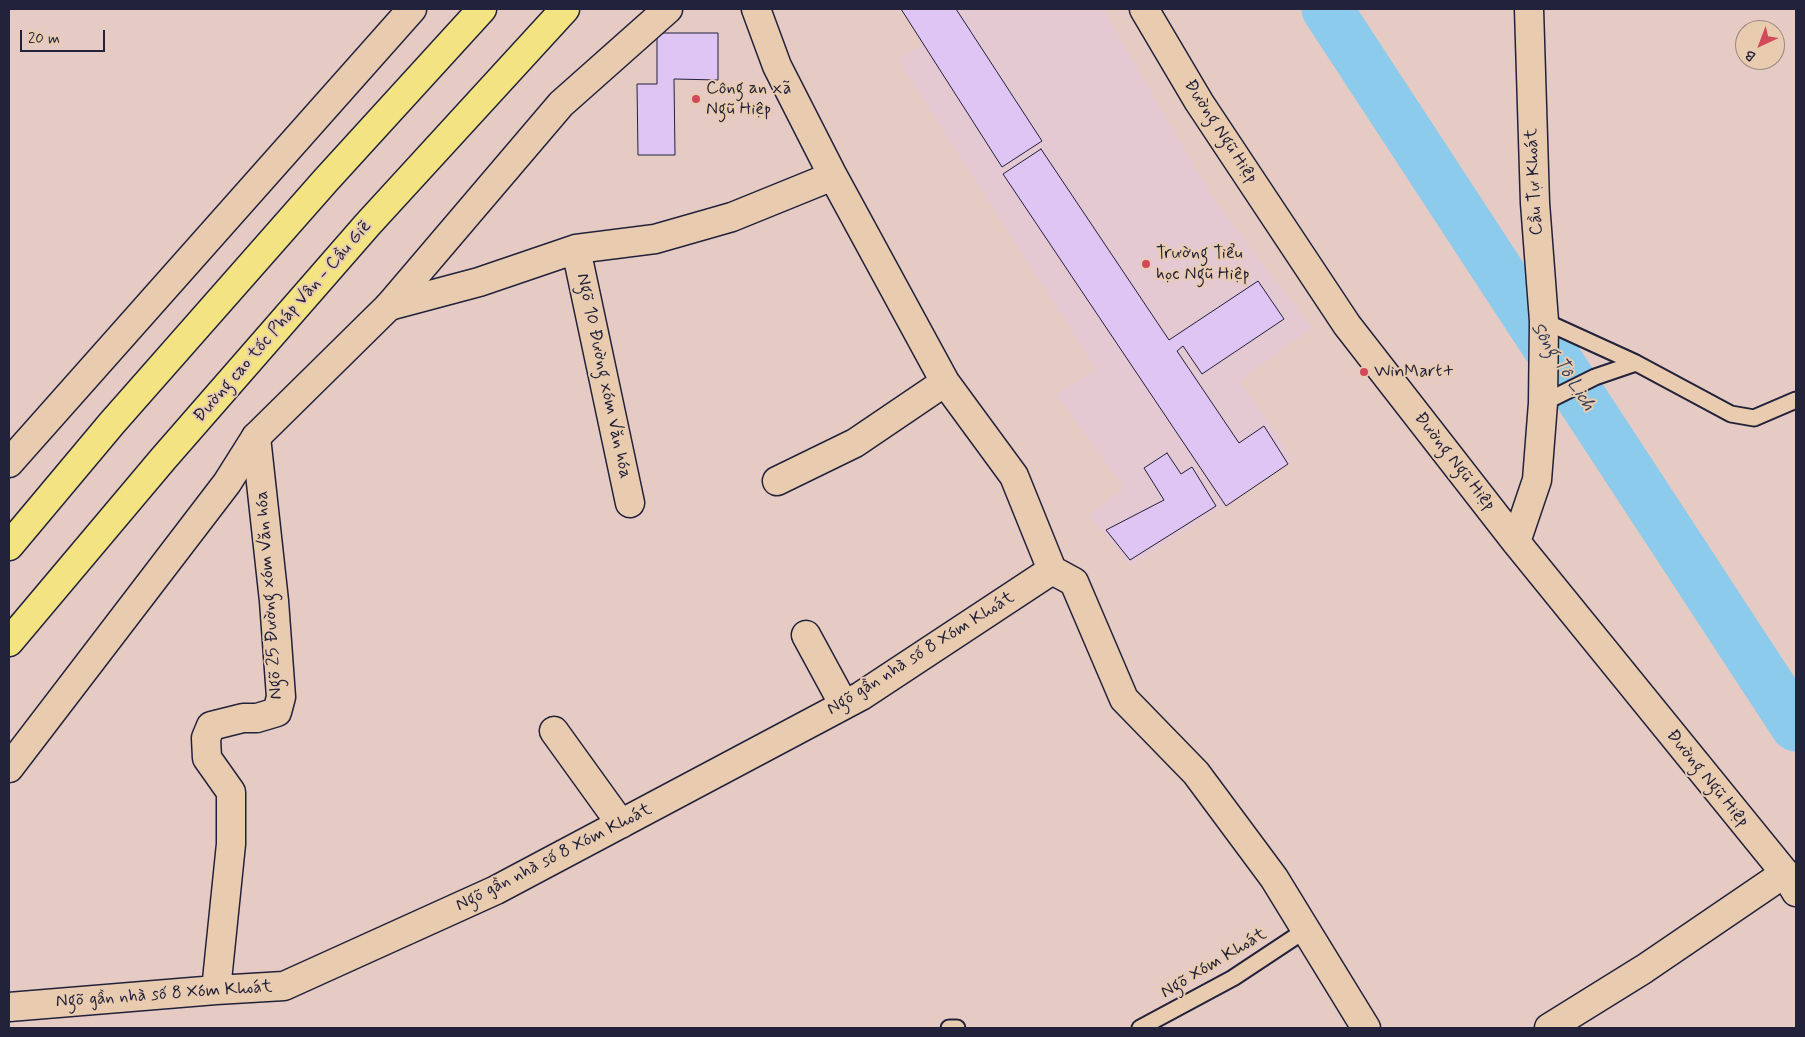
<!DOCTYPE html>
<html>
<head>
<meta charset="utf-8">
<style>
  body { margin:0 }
  #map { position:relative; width:1805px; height:1037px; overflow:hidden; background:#e6cac4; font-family:Mynerve,sans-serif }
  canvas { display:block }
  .frame { position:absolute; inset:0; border:10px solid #22223b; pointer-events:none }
  .north { position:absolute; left:1735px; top:20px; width:50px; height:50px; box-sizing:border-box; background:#e9ccb0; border:1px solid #998881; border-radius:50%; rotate:223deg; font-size:14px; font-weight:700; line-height:20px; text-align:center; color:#22223b }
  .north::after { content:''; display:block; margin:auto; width:18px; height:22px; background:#d1495b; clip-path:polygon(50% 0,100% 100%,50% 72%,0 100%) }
  .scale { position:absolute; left:20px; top:30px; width:85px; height:22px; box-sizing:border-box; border:2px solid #22223b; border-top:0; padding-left:6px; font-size:15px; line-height:18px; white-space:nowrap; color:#22223b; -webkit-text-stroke:4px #e9ccb0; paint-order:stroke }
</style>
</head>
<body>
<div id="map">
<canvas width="1805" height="1037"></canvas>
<div class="frame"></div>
<div class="north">B</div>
<div class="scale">20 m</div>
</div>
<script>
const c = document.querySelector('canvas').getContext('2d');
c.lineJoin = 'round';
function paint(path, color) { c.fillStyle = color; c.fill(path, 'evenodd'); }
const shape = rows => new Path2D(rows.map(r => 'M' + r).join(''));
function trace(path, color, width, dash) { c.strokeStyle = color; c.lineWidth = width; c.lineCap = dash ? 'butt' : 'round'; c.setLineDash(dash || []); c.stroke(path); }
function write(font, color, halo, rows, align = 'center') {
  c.font = font + ' Mynerve,sans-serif'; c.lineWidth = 4; c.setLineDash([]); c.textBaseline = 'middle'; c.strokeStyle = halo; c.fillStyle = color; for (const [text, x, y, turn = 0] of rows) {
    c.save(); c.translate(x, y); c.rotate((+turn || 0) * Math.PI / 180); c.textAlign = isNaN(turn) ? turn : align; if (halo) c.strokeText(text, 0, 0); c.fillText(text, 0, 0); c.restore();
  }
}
paint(shape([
  [901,9,1103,9,1214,200,1312,328,1240,381,1294,460,1131,566,1089,515,1124,488,1056,394,1096,369,898,60,923,44]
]), '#e4c8d2');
trace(shape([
  [1327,9,1796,726]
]), '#8ccbec', 51);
const building = shape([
  [901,9,956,9,1042,141,1002,167,901,9],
  [657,33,718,33,718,80,674,79,675,155,638,155,637,84,657,84,657,33],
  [1041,149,1169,340,1258,281,1284,319,1202,374,1183,346,1177,351,1239,443,1264,426,1288,464,1226,506,1003,174,1041,149],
  [1167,453,1181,474,1192,467,1216,506,1130,560,1106,530,1164,500,1144,468,1167,453]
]);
paint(building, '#dec5f4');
trace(building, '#22223b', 1);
const service = shape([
  [1544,321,1636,363,1731,414,1754,418,1796,400],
  [1543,403,1595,377,1636,363],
  [949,1028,957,1028],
  [1140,1028,1233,978,1307,929]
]);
const minor = shape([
  [756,9,777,66,833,176,945,382,1014,476,1052,570,1074,582,1124,699,1196,773,1274,878,1366,1028],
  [576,249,630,503],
  [389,306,479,282,576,249,655,239,732,217,833,176],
  [777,481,855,443,945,382],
  [806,635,844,705],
  [554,731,621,824],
  [216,990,231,844,231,792,207,758,206,738,211,726,243,718,257,718,277,712,281,697,274,601,256,437],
  [9,1007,216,990,284,986,496,890,861,696,1052,570],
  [1549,1028,1644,969,1785,873]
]);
const tertiary = shape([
  [1144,9,1199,102,1347,325,1516,542,1785,873,1796,892],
  [9,463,412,9],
  [1516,542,1537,480,1543,403,1544,321,1535,203,1529,9],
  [9,768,227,483,256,437,389,306,561,104,668,9]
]);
const motorway = shape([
  [9,546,112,423,326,180,482,9],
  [9,642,163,459,368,224,565,9]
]);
trace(service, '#22223b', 19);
trace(minor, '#22223b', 31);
trace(tertiary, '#22223b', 31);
trace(motorway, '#22223b', 31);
trace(service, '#e9ccb0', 15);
trace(minor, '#e9ccb0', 28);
trace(tertiary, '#e9ccb0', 28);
trace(motorway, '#f4e382', 28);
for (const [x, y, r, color] of [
  [696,99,5,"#d1495b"],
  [1146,264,5,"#d1495b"],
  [1364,372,5,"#d1495b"]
]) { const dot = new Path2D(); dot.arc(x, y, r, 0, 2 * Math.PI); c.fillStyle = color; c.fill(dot); trace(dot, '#e9ccb0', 2); }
write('18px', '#22223b', '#e9ccb0', [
  ["Công an xã",706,89],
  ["Ngũ Hiệp",706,110],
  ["Trường Tiểu",1156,254],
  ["học Ngũ Hiệp",1156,275],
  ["WinMart+",1374,372]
], 'left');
write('18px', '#22223b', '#e9ccb0', [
  ["Đường Ngũ Hiệp",1220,132,57],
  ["Cầu Tự Khoát",1535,182,-93],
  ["Đường cao tốc Pháp Vân - Cầu Giẽ",283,322,-49],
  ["Ngõ 10 Đường xóm Văn hóa",603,376,78],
  ["Đường Ngũ Hiệp",1454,462,52],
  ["Ngõ 25 Đường xóm Văn hóa",270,595,-94],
  ["Ngõ gần nhà số 8 Xóm Khoát",921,654,-32],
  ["Đường Ngũ Hiệp",1707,779,51],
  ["Ngõ gần nhà số 8 Xóm Khoát",554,858,-27],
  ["Ngõ Xóm Khoát",1214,964,-31],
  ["Ngõ gần nhà số 8 Xóm Khoát",164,995,-4]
]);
write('italic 19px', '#323b56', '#e9ccb0', [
  ["Sông Tô Lịch",1562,367,57]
]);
</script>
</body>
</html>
